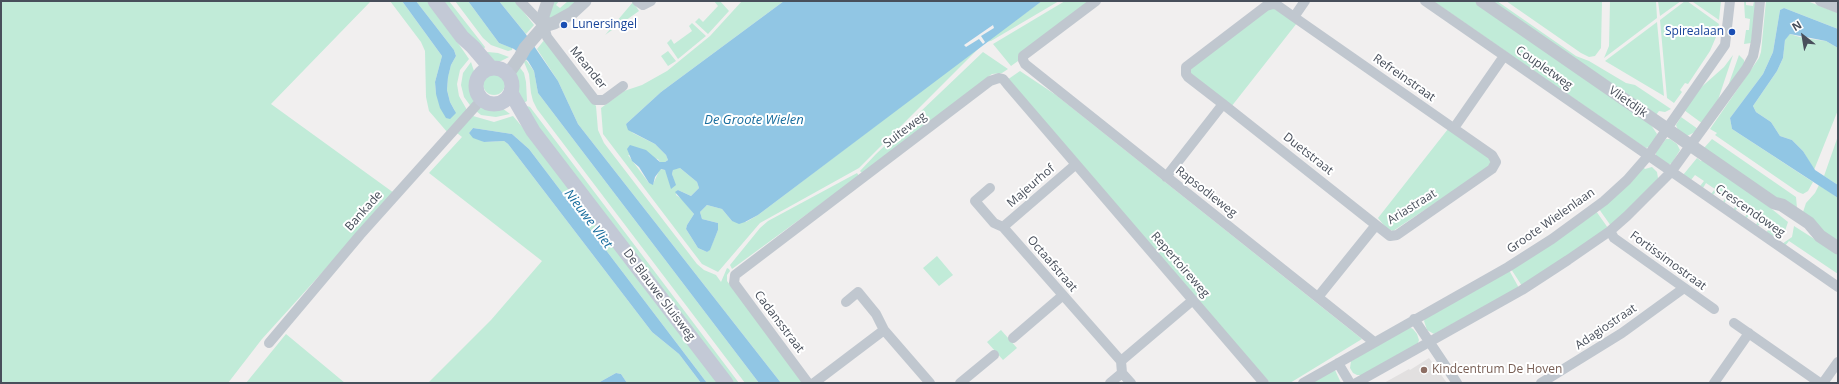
<!DOCTYPE html>
<html>
<head>
<meta charset="utf-8">
<style>
  body { margin:0 }
  #map { position:relative; width:1839px; height:384px; overflow:hidden; background:#f1efef; font-family:"Open Sans",sans-serif }
  canvas { display:block }
  .frame { position:absolute; inset:0; border:2px solid #484f5b; pointer-events:none }
  .north { position:absolute; left:1783px; top:16px; width:40px; height:40px; -webkit-text-stroke:3px #fff; paint-order:stroke; rotate:329deg; font-size:11px; font-weight:700; line-height:16px; text-align:center; color:#484f5b }
  .north::after { content:''; display:block; margin:auto; width:14px; height:18px; background:#484f5b; clip-path:polygon(50% 0,100% 100%,50% 72%,0 100%) }
</style>
</head>
<body>
<div id="map">
<canvas width="1839" height="384"></canvas>
<div class="frame"></div>
<div class="north">N</div>
</div>
<script>
const c = document.querySelector('canvas').getContext('2d');
c.lineJoin = 'round';
function paint(path, color) { c.fillStyle = color; c.fill(path, 'evenodd'); }
const shape = rows => new Path2D(rows.map(r => 'M' + r).join(''));
function trace(path, color, width, dash) { c.strokeStyle = color; c.lineWidth = width; c.lineCap = dash ? 'butt' : 'round'; c.setLineDash(dash || []); c.stroke(path); }
function write(font, color, halo, rows, align = 'center') {
  c.font = font + ' "Open Sans",sans-serif'; c.lineWidth = 4; c.setLineDash([]); c.textBaseline = 'middle'; c.strokeStyle = halo; c.fillStyle = color; for (const [text, x, y, turn = 0] of rows) {
    c.save(); c.translate(x, y); c.rotate((+turn || 0) * Math.PI / 180); c.textAlign = isNaN(turn) ? turn : align; if (halo) c.strokeText(text, 0, 0); c.fillText(text, 0, 0); c.restore();
  }
}
paint(shape([
  [1429,358,1447,383,1384,383,1409,369,1410,370]
]), '#e2e0e0');
paint(shape([
  [1,1,371,1,271,104,394,193,262,339,228,383,1,383],
  [390,1,402,1,442,56,435,82,436,94,455,111,450,102,447,90,448,76,451,65,456,56,454,50,416,1,429,1,469,59,460,70,457,84,459,96,467,110,448,133,429,111,426,97,425,51,421,42],
  [441,1,449,1,485,47,484,49,480,51],
  [455,1,468,1,499,43,512,48,512,50,508,51,491,45,483,38],
  [499,1,515,1,534,25,526,34],
  [551,1,559,1,556,5,560,8,568,1,582,1,550,20,546,11],
  [714,1,720,1,729,11,708,34,695,22,699,18,703,22,718,6],
  [742,1,784,1,661,92,626,124,633,133,655,144,666,155,668,160,665,162,660,162,658,159,628,155,649,183,653,184,660,169,665,170,675,185,672,174,673,169,680,168,697,182,699,188,691,196,678,190,676,195,682,199,694,214,687,225,686,229,698,248,707,252,710,249,718,230,718,223,702,219,700,212,707,205,722,209,732,221,746,222,758,215,983,44,859,168,760,223,718,272,702,264,603,134,601,108,624,91,642,85,667,71,710,36],
  [1042,1,1059,1,991,41,985,42],
  [1065,1,1090,1,1018,56,1018,61,1011,66,993,44],
  [1433,1,1474,1,1649,122,1657,134,1655,139,1651,146,1646,148,1638,143],
  [1489,1,1497,1,1576,56,1589,61,1626,83,1635,85,1671,109,1665,112,1659,111,1656,115],
  [1506,1,1602,1,1601,48,1595,56,1589,57,1581,53],
  [1610,1,1656,1,1657,18,1604,58,1609,46],
  [1658,1,1681,1,1660,16],
  [1685,1,1687,1,1719,24,1716,37,1710,51,1688,84,1685,83,1680,90,1682,92,1674,103,1667,98,1660,20],
  [1693,1,1721,1,1719,20,1693,2],
  [1744,1,1746,1,1746,5,1753,6,1754,1,1758,1,1751,43,1744,44,1746,30,1749,30,1750,19,1745,18],
  [1766,1,1807,1,1838,13,1838,29,1784,8,1780,10,1773,52,1763,74,1730,118,1732,129,1813,182,1808,191,1803,194,1798,192,1715,135,1717,133,1710,129,1759,58,1761,52],
  [633,2,639,11,605,35,606,34],
  [1269,8,1275,8,1297,23,1231,107,1190,74,1191,66],
  [1657,22,1664,96,1605,61],
  [692,23,706,36,678,59,667,43,671,39,674,44,692,31,689,26],
  [1790,34,1803,38,1826,41,1838,48,1838,110,1814,170,1803,151,1792,140,1780,136,1771,122,1756,112,1753,106,1777,71,1783,58,1785,39],
  [545,39,596,106,598,130,604,143,697,264,704,270,716,275,721,282,727,268,729,269,730,271,727,275,727,281,804,383,781,383,578,124,558,81,537,49],
  [668,51,676,61,668,66,661,56],
  [488,52,498,53,509,57,499,62,492,61,483,54],
  [983,52,1008,69,1002,73,992,74,862,173,860,171,876,154],
  [1733,55,1716,106,1703,124,1684,110,1697,91,1724,67],
  [1739,55,1744,60,1745,66,1727,89],
  [526,60,534,71,538,93,759,383,745,383,537,109,533,101,531,93,529,74,524,62],
  [471,62,474,71,471,83,474,99,472,108,464,97,461,85,463,73],
  [518,65,524,73,526,82,527,101,522,104,516,92,516,73],
  [1020,71,1056,95,1362,339,1290,383,1270,383,1007,80],
  '483 84a11 11 0 1 1 22 0a11 11 0 1 1-22 0Z',
  [527,106,530,107,739,383,731,383,529,117],
  [482,107,502,108,510,114,496,117,481,115,476,111],
  [473,116,494,122,513,116,536,143,719,383,707,383,529,149,512,134,473,128,469,133,484,142,504,141,508,144,652,332,679,354,701,383,627,383,621,374,616,373,598,383,428,383,491,320,542,261,429,173,462,137,457,133],
  [1681,117,1698,129,1695,132,1687,136,1678,130,1676,125],
  [1448,129,1489,157,1492,162,1491,166,1402,225,1393,231,1387,229,1378,218],
  [1838,136,1838,185,1824,176],
  [1666,139,1670,139,1677,144,1680,150,1672,163,1670,164,1667,164,1656,156,1656,152],
  [1712,139,1796,197,1797,208,1796,211,1704,148],
  [1697,158,1701,161,1703,160,1768,206,1788,222,1784,234,1776,240,1766,233,1770,227,1762,221,1758,226,1756,225,1759,219,1751,213,1746,219,1745,217,1748,212,1739,206,1735,211,1733,210,1737,204,1728,198,1724,203,1723,202,1726,196,1717,190,1713,195,1711,194,1715,189,1706,183,1703,188,1700,186,1704,181,1695,175,1691,180,1683,175],
  [1643,167,1645,169,1652,167,1657,172,1658,178,1660,179,1611,226,1599,209],
  [857,173,859,176,732,269,730,265,760,228,768,221],
  [1819,185,1838,198,1838,243,1802,215,1806,203,1815,193],
  [1596,211,1608,228,1522,286,1511,269],
  [1794,226,1838,254,1838,274,1789,241,1785,246,1782,244,1792,237],
  [937,256,953,275,939,286,923,268],
  [1509,270,1519,288,1434,334,1427,330,1424,321,1426,317],
  [1409,327,1413,329,1417,334,1419,340,1417,346,1363,375,1357,375,1353,373,1350,368,1351,361],
  [1001,330,1017,348,1003,360,987,342],
  [286,334,345,383,246,383],
  [1335,370,1341,383,1308,383]
]), '#c1ebd8');
paint(shape([
  [402,1,416,1,454,50,456,56,451,65,448,77,447,90,450,102,456,113,450,119,446,118,440,108,436,94,435,82,442,56],
  [468,1,499,1,525,33,558,81,578,124,781,383,759,383,538,93,534,71,528,61,514,49,499,43],
  [784,1,1042,1,758,215,745,222,739,224,732,221,722,209,707,205,700,212,702,219,718,223,718,230,710,250,707,252,698,248,686,229,687,225,694,214,675,192,678,190,691,196,699,188,697,182,680,168,673,170,672,174,676,185,671,189,665,170,661,169,655,177,653,185,649,183,639,167,632,161,627,149,630,145,646,150,660,162,665,162,668,160,666,155,655,144,628,130,626,124,661,92],
  [1784,8,1838,29,1838,48,1826,41,1790,34,1785,40,1783,58,1777,71,1753,106,1756,112,1771,122,1780,136,1792,140,1803,151,1815,170,1838,185,1838,198,1732,129,1730,118,1763,74,1773,52,1780,10],
  [473,128,512,134,529,149,707,383,701,383,679,354,652,332,508,144,504,141,484,142,473,138,469,133],
  [616,373,621,374,627,383,598,383]
]), '#91c6e4');
paint(shape([
  [993,25,994,28,981,36,985,42,983,44,979,39,966,47,964,45]
]), '#f1efef');
trace(shape([
  [520,1,544,26,547,37,595,100,604,100,623,86],
  [637,1,643,5,651,1],
  [1096,1,1023,56,1023,60,1025,64,1374,342],
  [1425,1,1838,287],
  [1820,1,1838,8],
  [1294,17,1492,155,1496,162,1492,169,1397,235,1390,236,1376,225,1318,297],
  [1223,104,1376,225],
  [1454,128,1504,56],
  [1166,177,1223,104,1188,77,1186,74,1186,67,1266,6,1273,4,1277,5,1294,17,1305,1],
  [990,188,975,201,994,223,1003,227,1121,361,1122,373,1131,383],
  [1003,227,1075,165],
  [1610,231,1614,238,1714,309],
  [846,302,858,292,876,314,884,330,930,383],
  [1414,319,1457,383],
  [1734,323,1820,383],
  [1013,338,1062,296],
  [269,343,360,235,482,99],
  [1121,361,1193,300],
  [1338,363,1350,383],
  [808,383,737,287,734,283,735,275,990,81,999,78,1003,79,1007,84,1264,383],
  [814,383,884,330],
  [960,383,994,355],
  [1110,383,1122,373],
  [1303,383,1508,267,1552,239,1604,201,1627,180,1648,156,1725,45,1730,1],
  [1356,383,1522,290,1568,260,1610,231,1627,216,1671,172,1746,69,1753,56,1756,41,1760,1],
  [1541,383,1622,333,1684,288],
  [1714,383,1749,333],
  [1823,383,1838,362]
]), '#c0c7cf', 10);
trace(shape([
  [1482,1,1774,203,1782,205,1809,223,1820,236,1838,248],
  [544,26,543,16,548,1],
  [508,74,520,57,525,48,544,26,554,23,572,13,585,1]
]), '#c0c7cf', 13);
trace(shape([
  [435,1,462,37,473,47,491,68],
  '476 86a18 18 0 1 1 36 0a18 18 0 1 1-36 0Z',
  [511,93,533,131,726,383]
]), '#c3c9d6', 15);
for (const [x, y, r, color] of [
  [564,25,4,"#1a4fb4"],
  [1732,32,4,"#1a4fb4"],
  [1424,370,4,"#8d6e63"]
]) { const dot = new Path2D(); dot.arc(x, y, r, 0, 2 * Math.PI); c.fillStyle = color; c.fill(dot); trace(dot, '#fff', 1.5); }
write('12px', '#164399', '#fff', [
  ["Lunersingel",572,25],
  ["Spirealaan",1724,32,"right"]
], 'left');
write('12px', '#484f5b', '#fff', [
  ["Meander",588,68,51],
  ["Coupletweg",1544,68,35],
  ["Refreinstraat",1404,78,35],
  ["Vlietdijk",1628,102,35],
  ["Suiteweg",905,130,-37],
  ["Duetstraat",1308,154,38],
  ["Majeurhof",1031,186,-41],
  ["Rapsodieweg",1206,192,38],
  ["Ariastraat",1412,207,-32],
  ["Bankade",364,211,-48],
  ["Crescendoweg",1750,211,35],
  ["Groote Wielenlaan",1551,221,-35],
  ["Fortissimostraat",1668,261,36],
  ["Octaafstraat",1052,264,49],
  ["Repertoireweg",1180,265,49],
  ["De Blauwe Sluisweg",659,295,53],
  ["Cadansstraat",779,322,53],
  ["Adagiostraat",1606,327,-34]
]);
write('12px', '#785e54', '#fff', [
  ["Kindcentrum De Hoven",1432,370]
], 'left');
write('italic 13px', '#186d9e', '#fff', [
  ["De Groote Wielen",754,120],
  ["Nieuwe Vliet",588,219,53]
]);
</script>
</body>
</html>
